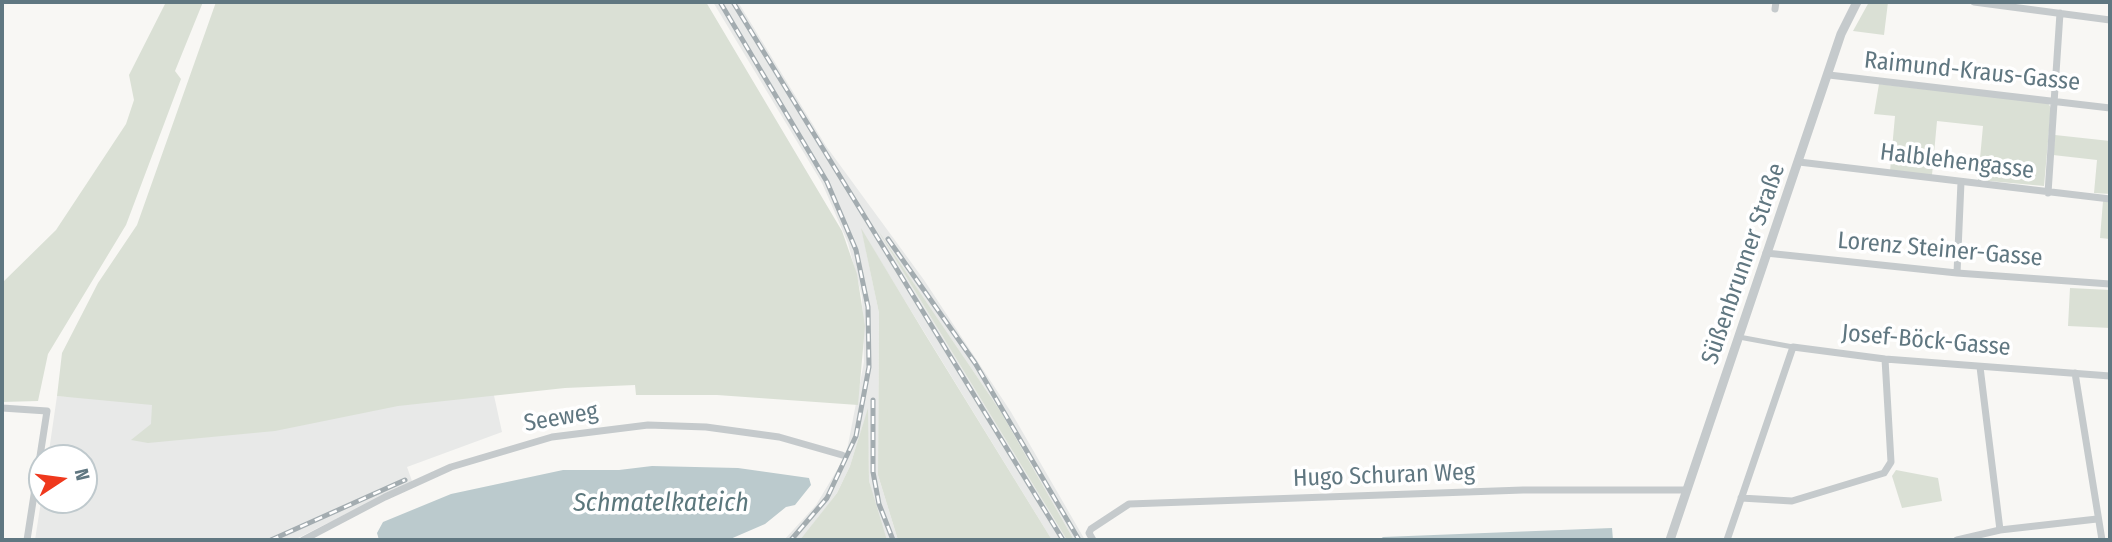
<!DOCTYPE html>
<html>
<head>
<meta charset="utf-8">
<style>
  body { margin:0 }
  #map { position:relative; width:2112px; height:542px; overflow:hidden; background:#f8f7f4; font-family:"Fira Sans Condensed",sans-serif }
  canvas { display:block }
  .frame { position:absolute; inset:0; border:4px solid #607781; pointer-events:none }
  .north { position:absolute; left:28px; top:444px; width:70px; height:70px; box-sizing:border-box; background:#fff; border:2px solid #bfc9cd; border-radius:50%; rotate:77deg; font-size:19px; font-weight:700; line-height:28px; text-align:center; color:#607781 }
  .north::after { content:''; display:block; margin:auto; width:24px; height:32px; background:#ef381d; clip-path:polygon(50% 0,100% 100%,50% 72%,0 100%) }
</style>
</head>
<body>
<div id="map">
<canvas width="2112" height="542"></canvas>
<div class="frame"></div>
<div class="north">N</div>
</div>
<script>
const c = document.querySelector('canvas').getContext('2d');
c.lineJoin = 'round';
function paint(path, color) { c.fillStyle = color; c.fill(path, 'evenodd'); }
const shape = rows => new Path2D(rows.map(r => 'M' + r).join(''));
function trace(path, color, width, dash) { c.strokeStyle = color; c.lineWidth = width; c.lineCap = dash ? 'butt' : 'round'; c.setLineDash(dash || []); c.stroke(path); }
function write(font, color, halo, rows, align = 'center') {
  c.font = font + ' "Fira Sans Condensed",sans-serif'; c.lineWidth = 7; c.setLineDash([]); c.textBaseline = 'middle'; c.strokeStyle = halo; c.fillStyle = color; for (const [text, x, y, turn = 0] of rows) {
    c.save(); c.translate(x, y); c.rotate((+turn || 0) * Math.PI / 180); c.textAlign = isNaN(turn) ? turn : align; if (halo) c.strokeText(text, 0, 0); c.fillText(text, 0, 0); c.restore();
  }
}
paint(shape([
  [713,2,738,2,826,146,924,280,1011,412,1085,540,1074,540,1001,412,884,240,1067,540,1052,540,862,231,879,313,878,475,898,540,887,540,874,503,869,481,867,413,850,466,837,493,801,540,784,540,816,505,846,455,864,362,862,297,848,243,822,183],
  [493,391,502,432,407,467,412,481,294,540,35,540,42,495,42,500,84,500,84,458,48,458,57,396,160,400]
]), '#e8e9e8');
paint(shape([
  [166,2,203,2,175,71,181,79,126,225,48,354,38,401,2,402,2,283,56,230,126,124,134,100,129,75],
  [216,2,706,2,842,231,857,274,865,326,858,405,717,395,636,395,635,385,565,388,398,406,275,431,148,443,131,440,151,424,152,405,57,396,62,353,98,283,137,225],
  [1869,2,1888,2,1884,35,1853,31],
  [1879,84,2048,103,2051,108,2044,186,1978,180,1983,126,1937,121,1932,175,1890,171,1895,116,1874,114],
  [2055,135,2110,141,2110,194,2094,193,2097,160,2053,155],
  [2103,201,2110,201,2110,239,2100,238],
  [861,228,925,334,1052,540,898,540,878,475,879,313],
  [877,229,1001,412,1074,540,1067,540],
  [2070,288,2110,290,2110,328,2068,326],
  [868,408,869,481,887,540,800,540,837,493,850,466],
  [1896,470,1938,478,1942,501,1902,508,1892,476]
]), '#dae0d5');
paint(shape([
  [652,466,738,468,809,478,811,485,795,505,786,507,765,524,728,540,379,540,377,533,383,522,451,494,563,470,619,470],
  [1612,528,1613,540,1379,540,1383,537]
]), '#bbcacd');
trace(shape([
  [1739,337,1793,347]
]), '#c5cacc', 5);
trace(shape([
  [1974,2,2110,20],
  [1775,9,1776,2],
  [1829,75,2110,108],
  [1799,162,2110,199],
  [2048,193,2060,13],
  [1766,253,1957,273,2110,284],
  [1957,273,1961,182],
  [1980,367,2000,530],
  [2075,373,2102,540],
  [2,408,47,411,27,540],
  [1741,498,1792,501,1884,473,1891,462,1885,359],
  [303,540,385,497,451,467,552,437,648,425,706,427,779,437,842,455],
  [1093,540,1089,533,1091,529,1129,504,1523,490,1687,490],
  [1727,540,1793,347,1885,359,2110,376],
  [1957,540,2000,530,2097,519]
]), '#c5cacc', 7);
trace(shape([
  [1670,540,1841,34,1857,2]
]), '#c5cacc', 9);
const rail = shape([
  [720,2,827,182,856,250,868,307,869,367,856,436,827,498,791,540],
  [733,2,1063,540],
  [888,239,975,363,1079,540],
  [873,400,873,472,879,504,893,540],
  [271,540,405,480]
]);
trace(rail, '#a3acb0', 5);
trace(rail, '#fff', 2.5, [8]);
write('24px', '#607781', '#fff', [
  ["Raimund-Kraus-Gasse",1972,72,6],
  ["Halblehengasse",1957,162,7],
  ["Lorenz Steiner-Gasse",1940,250,5],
  ["Süßenbrunner Straße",1744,264,-71],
  ["Josef-Böck-Gasse",1926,341,5],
  ["Seeweg",561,418,-10],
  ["Hugo Schuran Weg",1384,476,-2]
]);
write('italic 26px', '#5b777c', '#fff', [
  ["Schmatelkateich",661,504]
]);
</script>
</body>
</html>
